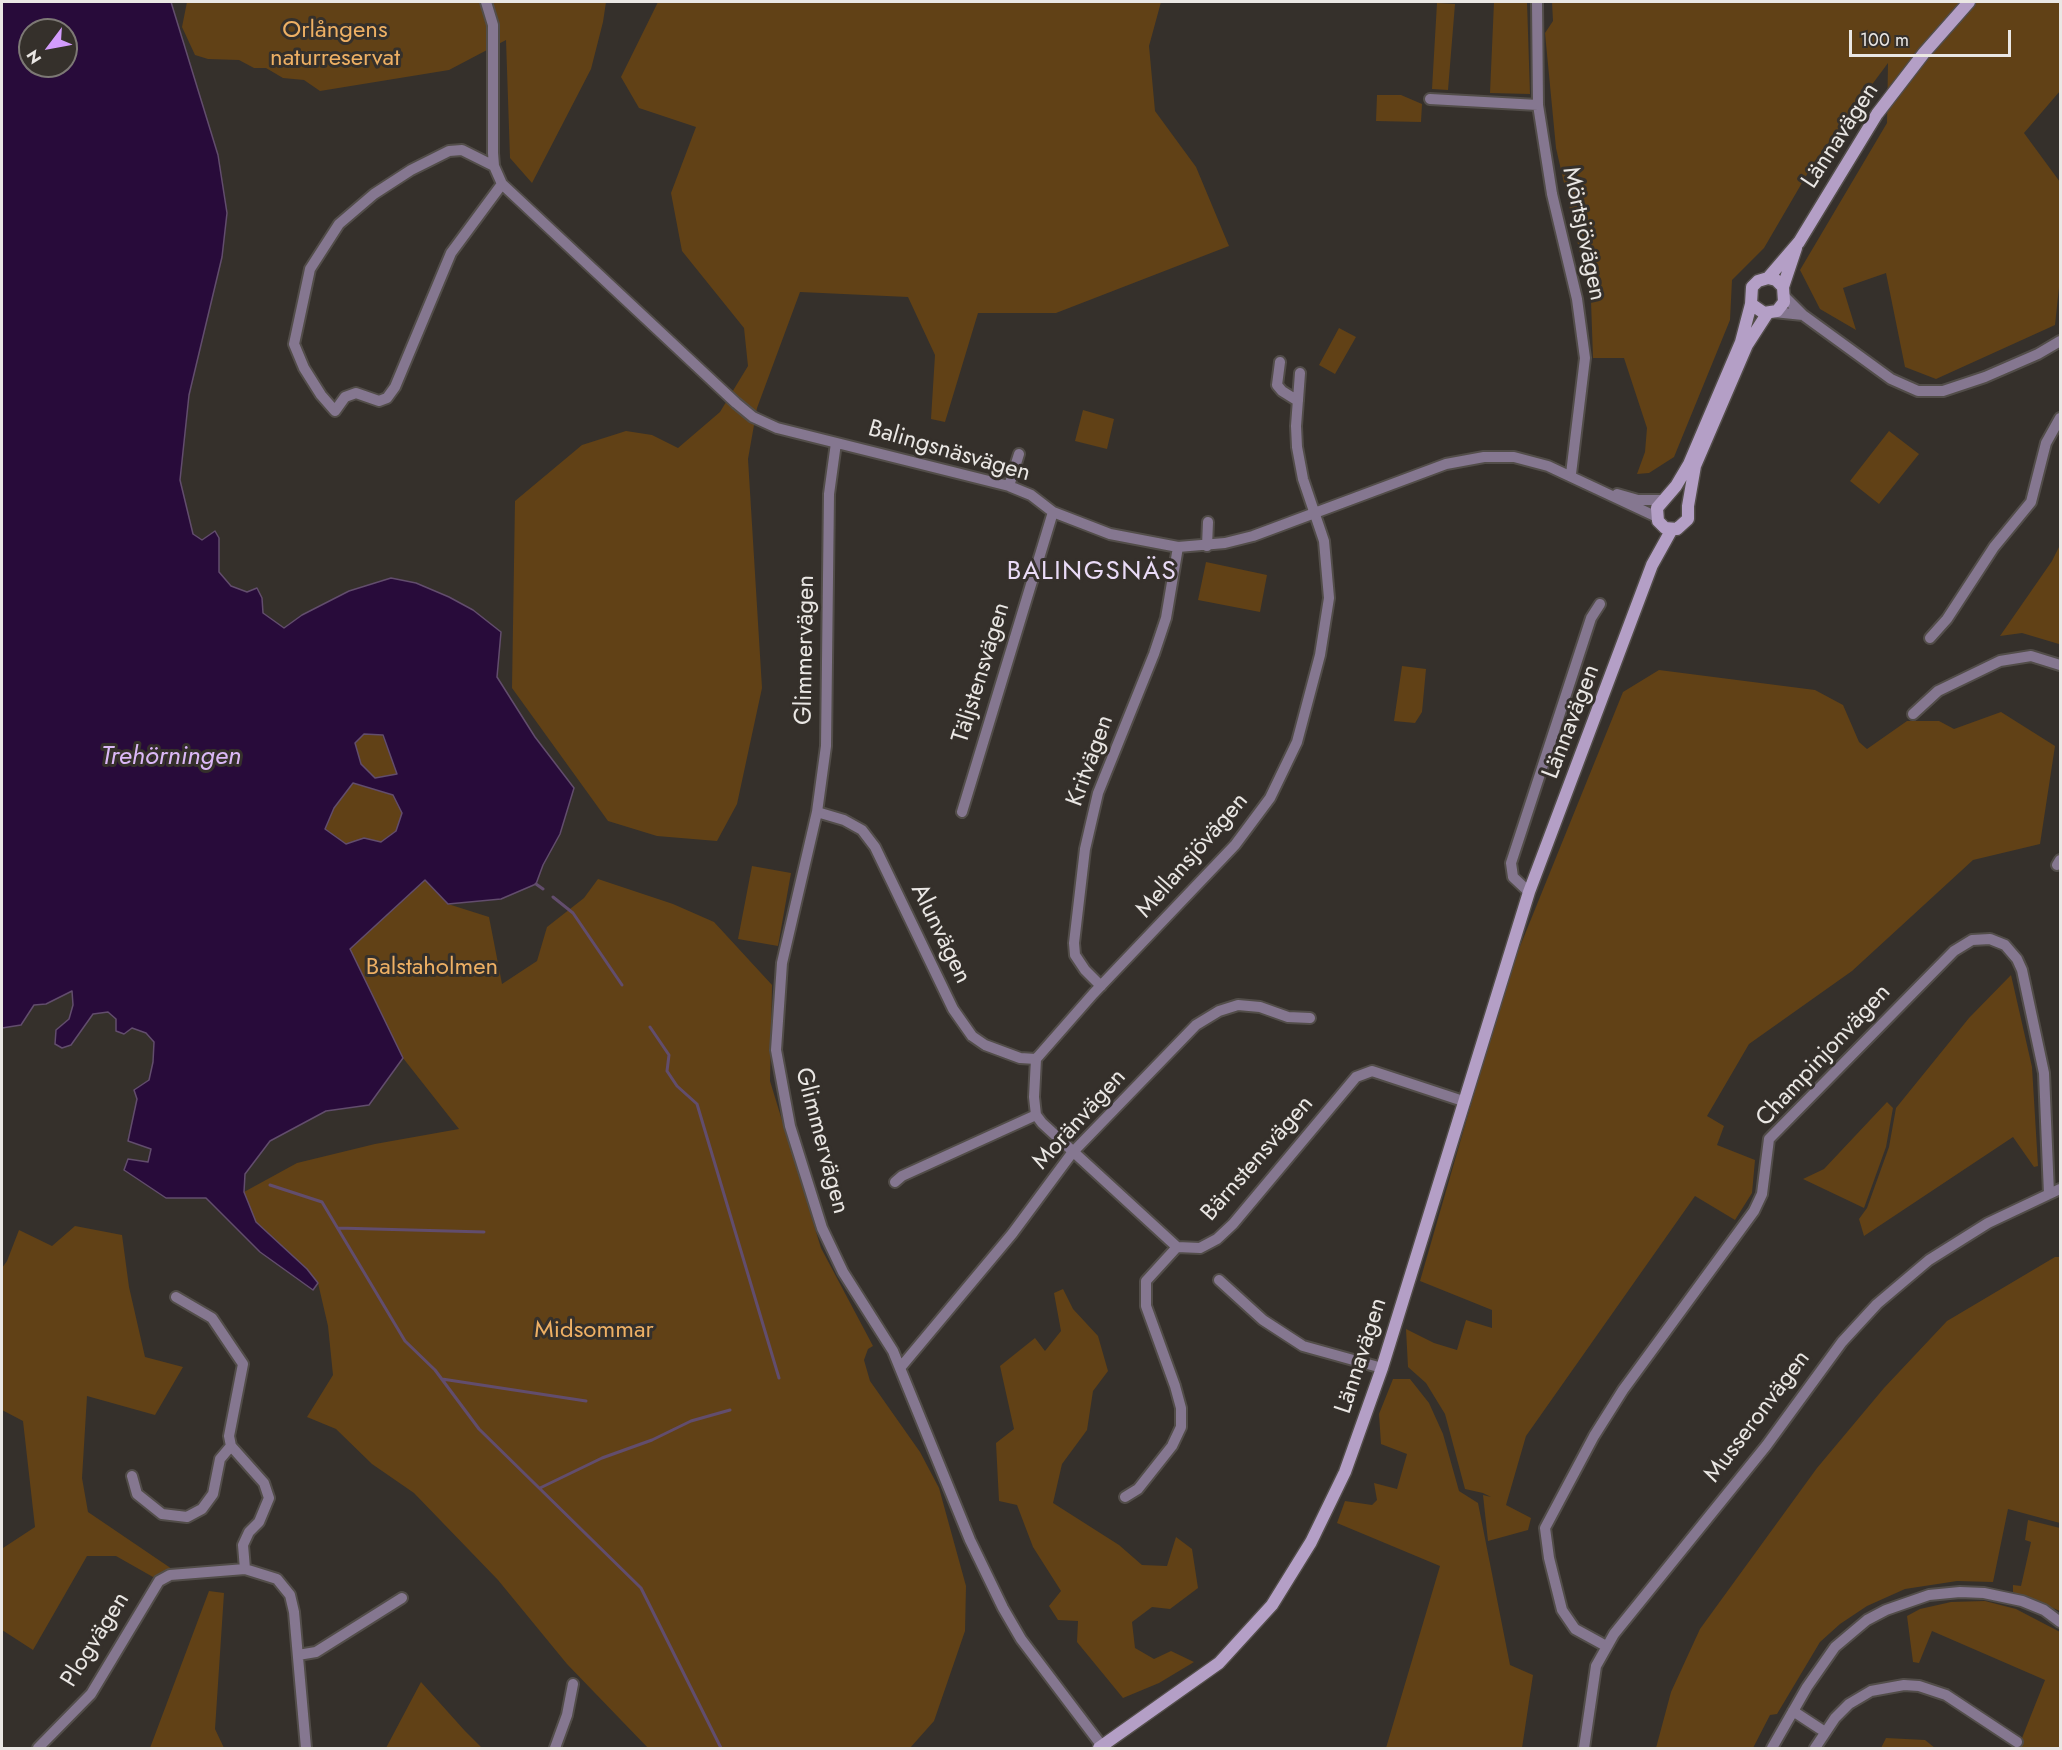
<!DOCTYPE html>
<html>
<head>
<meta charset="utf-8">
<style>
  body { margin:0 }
  #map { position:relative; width:2062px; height:1750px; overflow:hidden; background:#35302b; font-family:Jost,sans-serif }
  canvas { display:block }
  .frame { position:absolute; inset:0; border:3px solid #eae7e4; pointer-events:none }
  .north { position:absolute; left:18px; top:18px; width:60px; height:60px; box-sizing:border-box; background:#35302b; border:2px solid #7d7975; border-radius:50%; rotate:238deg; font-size:16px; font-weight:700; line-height:24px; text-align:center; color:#eae7e4 }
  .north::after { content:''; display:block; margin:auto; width:21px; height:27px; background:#d39cfd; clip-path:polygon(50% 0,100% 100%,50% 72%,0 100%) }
  .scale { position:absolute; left:1849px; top:30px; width:162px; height:27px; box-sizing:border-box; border:3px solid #eae7e4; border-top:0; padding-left:8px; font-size:18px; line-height:21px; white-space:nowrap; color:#eae7e4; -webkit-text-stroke:4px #35302b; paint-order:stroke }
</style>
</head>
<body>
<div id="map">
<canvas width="2062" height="1750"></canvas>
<div class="frame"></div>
<div class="north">N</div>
<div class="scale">100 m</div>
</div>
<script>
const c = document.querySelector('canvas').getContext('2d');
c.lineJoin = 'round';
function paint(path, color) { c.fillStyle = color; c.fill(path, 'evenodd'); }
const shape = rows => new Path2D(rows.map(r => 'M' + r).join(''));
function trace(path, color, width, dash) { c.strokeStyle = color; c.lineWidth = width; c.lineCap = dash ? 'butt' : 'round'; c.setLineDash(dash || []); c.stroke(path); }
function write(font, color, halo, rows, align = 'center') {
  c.font = font + ' Jost,sans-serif'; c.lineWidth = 6; c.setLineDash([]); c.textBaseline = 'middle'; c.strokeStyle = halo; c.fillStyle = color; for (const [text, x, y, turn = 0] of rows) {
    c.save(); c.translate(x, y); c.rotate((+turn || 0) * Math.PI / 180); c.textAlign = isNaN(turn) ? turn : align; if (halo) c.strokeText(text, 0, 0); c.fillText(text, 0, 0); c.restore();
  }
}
paint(shape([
  [187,2,606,2,603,22,591,69,532,183,510,158,506,40,449,70,320,91,304,80,283,78,266,68,254,68,239,60,208,59,195,55,182,27],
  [658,2,1161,2,1149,46,1155,111,1196,167,1229,246,1056,313,978,313,945,422,931,419,935,355,908,297,800,292,757,408,748,459,762,688,737,804,717,841,657,836,608,821,512,688,515,501,582,445,626,431,652,435,678,448,720,412,748,366,744,328,682,251,671,193,696,127,639,108,621,77],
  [1494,2,1527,2,1530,94,1490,93],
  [1552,2,2060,2,2060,91,2024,133,2060,182,2060,278,2055,325,1936,379,1905,367,1886,273,1843,288,1856,330,1820,309,1800,270,1887,123,1888,63,1813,164,1764,248,1732,280,1730,320,1674,457,1649,473,1637,474,1645,452,1647,428,1624,358,1593,358,1591,301,1556,148,1545,33,1553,21],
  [1437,3,1455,4,1448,90,1432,89],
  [1377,95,1401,95,1422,104,1421,122,1376,121],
  [1339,328,1356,337,1335,374,1319,365],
  [1083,410,1114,419,1107,449,1075,441],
  [1889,431,1919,454,1879,504,1850,481],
  [2060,545,2059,644,2022,633,2000,636,2052,561],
  [1206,562,1267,575,1260,612,1198,600],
  [1402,666,1426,669,1422,712,1415,723,1394,721],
  [1659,670,1815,690,1843,705,1859,742,1867,749,1907,721,1939,721,1954,729,2001,712,2055,746,2040,844,1973,860,1852,971,1749,1044,1707,1116,1724,1126,1717,1145,1755,1160,1752,1193,1735,1220,1695,1196,1526,1436,1506,1505,1531,1518,1528,1530,1488,1541,1483,1495,1491,1497,1483,1493,1465,1489,1445,1414,1426,1383,1408,1367,1406,1329,1434,1343,1457,1350,1466,1320,1492,1328,1492,1310,1420,1281,1508,976,1623,692],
  [364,734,382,735,398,774,375,778,361,764,355,743],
  [353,783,393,795,402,813,396,831,381,842,364,838,346,844,325,829,334,808],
  [752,866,791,873,778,946,738,939],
  [598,879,673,904,714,922,772,985,770,1081,821,1248,873,1346,868,1349,864,1360,870,1381,920,1452,939,1488,966,1586,965,1631,934,1721,910,1748,648,1748,567,1664,498,1580,414,1493,372,1464,336,1429,307,1417,333,1375,328,1326,318,1283,307,1269,256,1222,244,1192,297,1163,375,1144,459,1129,403,1058,350,949,425,880,448,904,489,917,502,984,537,961,547,927,584,898],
  [2011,975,2032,1067,2038,1166,2034,1167,2013,1137,1864,1236,1859,1219,1867,1208,1889,1147,1896,1108,1969,1018],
  [1887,1102,1893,1108,1886,1147,1864,1208,1803,1179,1824,1169],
  [75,1226,122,1235,129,1287,145,1357,183,1367,155,1415,87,1396,82,1478,88,1512,172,1569,153,1577,116,1556,87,1556,33,1650,2,1630,2,1553,3,1548,35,1527,23,1421,2,1410,2,1268,7,1261,19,1230,52,1246],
  [2055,1257,2060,1257,2060,1523,2008,1509,1993,1582,1957,1581,1905,1589,1867,1606,1840,1624,1820,1642,1777,1714,1770,1715,1753,1748,1656,1748,1671,1692,1700,1629,1817,1468,1884,1388,1947,1321],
  [1063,1289,1073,1309,1098,1336,1108,1371,1093,1391,1087,1430,1062,1464,1053,1503,1119,1545,1142,1565,1167,1566,1176,1537,1192,1549,1198,1588,1170,1609,1152,1607,1132,1622,1135,1648,1154,1659,1171,1651,1194,1662,1159,1683,1123,1698,1077,1642,1078,1621,1058,1620,1049,1606,1061,1591,1033,1547,1017,1505,999,1501,996,1443,1014,1429,1000,1366,1035,1338,1045,1351,1061,1331,1054,1293],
  [1393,1379,1410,1379,1429,1403,1443,1434,1459,1491,1478,1503,1510,1665,1533,1675,1522,1748,1386,1748,1440,1566,1337,1523,1345,1501,1372,1505,1377,1500,1374,1483,1397,1489,1407,1454,1381,1444,1379,1414],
  [2028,1520,2060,1528,2060,1611,2013,1592,2013,1585,2021,1586,2031,1542,2025,1540],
  [209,1591,224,1593,215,1729,224,1748,150,1748],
  [1985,1601,2016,1609,2060,1632,2059,1748,2018,1748,2045,1680,1932,1631,1919,1663,1913,1662,1907,1616,1920,1609,1951,1602],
  [421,1682,465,1731,482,1748,386,1748],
  [1886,1738,1925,1740,1935,1748,1881,1748]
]), '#614116');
const water = shape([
  [2,2,171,2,218,155,227,213,222,257,189,395,180,480,193,534,202,540,215,531,219,538,219,572,231,586,247,592,257,588,262,598,263,613,284,628,302,615,349,591,391,578,416,583,449,597,473,610,501,632,497,677,535,737,574,788,560,834,543,865,536,884,501,899,448,904,425,880,350,949,403,1058,369,1105,326,1111,270,1141,245,1174,244,1192,256,1222,307,1269,318,1283,313,1290,260,1252,206,1198,166,1198,124,1170,128,1159,148,1162,151,1149,128,1141,137,1099,134,1090,149,1080,153,1062,154,1042,146,1033,132,1028,124,1034,116,1031,116,1019,108,1012,93,1014,71,1045,62,1048,55,1044,56,1030,69,1019,73,1005,72,991,46,1004,34,1005,21,1025,2,1028,2,2],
  [30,30,66,30,66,66,30,66,30,30],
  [364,734,383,735,397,774,375,778,361,764,355,743,364,734],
  [353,783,393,795,402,813,396,831,381,842,364,838,346,844,325,829,334,808,353,783]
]);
paint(water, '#280b3a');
trace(water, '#624d6d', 1.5);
trace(shape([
  [536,884,543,889],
  [553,897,573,913,622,985],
  [650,1027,669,1055,667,1071,677,1086,697,1104,779,1378],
  [270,1185,322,1202,405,1341,435,1370,479,1429,641,1588,721,1748],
  [338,1228,484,1232],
  [442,1379,586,1401],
  [540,1488,602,1458,652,1440,691,1421,730,1410]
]), '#624d6d', 3);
const minor = shape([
  [486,2,493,25,493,153,494,166,502,184,736,403,753,417,777,428,1009,486,1031,495,1053,512,1110,534,1178,547,1225,543,1253,536,1446,464,1484,457,1514,457,1548,466,1657,517],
  [1537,2,1538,105,1552,194,1577,299,1585,358,1571,474],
  [1430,99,1538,105],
  [494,166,462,150,449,151,411,170,374,194,339,224,310,269,294,344,304,368,321,395,335,411,345,397,356,393,379,401,387,398,395,387,451,253,502,184],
  [1785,297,1803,315,1891,379,1918,391,1943,391,1985,377,2038,354,2060,341],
  [1774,312,1803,315],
  [1280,362,1277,385,1282,391,1298,401],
  [836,443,829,494,826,746,817,812,782,963,776,1050,790,1126,822,1228,843,1272,893,1351,970,1540,1003,1608,1021,1639,1102,1746],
  [1009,486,1019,454],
  [1617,494,1638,500,1661,500],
  [1207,546,1208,522],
  [1930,638,1947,619,1994,547,2031,502,2046,443,2060,418],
  [1913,714,1938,691,2000,661,2031,656,2060,665],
  [817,812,844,820,862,830,875,847,953,1009,972,1036,985,1045,1020,1058,1036,1059],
  [962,812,1053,512],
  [2057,865,2060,860],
  [1529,892,1513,877,1511,863,1591,618,1600,604],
  [1101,986,1085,970,1075,955,1074,943,1085,849,1098,793,1154,654,1166,618,1178,547],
  [895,1182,902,1176,1036,1115],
  [1177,1247,1042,1123,1036,1115,1034,1097,1036,1059,1093,994,1235,845,1270,798,1297,742,1320,655,1329,598,1324,541,1303,479,1297,447,1296,426,1300,373],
  [1219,1280,1263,1320,1303,1346,1382,1368],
  [176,1297,212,1318,243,1364,229,1436,231,1446],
  [900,1368,1012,1234,1072,1153,1196,1025,1219,1011,1238,1005,1260,1007,1288,1017,1310,1018],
  [132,1476,137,1494,162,1514,187,1517,202,1509,213,1494,220,1459,231,1446,264,1483,269,1498,259,1522,249,1532,243,1545,245,1569],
  [1125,1497,1138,1489,1172,1446,1181,1427,1181,1408,1175,1386,1146,1306,1146,1281,1177,1247,1200,1248,1217,1239,1233,1224,1356,1077,1372,1071,1463,1101],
  [1606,1646,1575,1629,1562,1610,1549,1558,1545,1528,1562,1496,1594,1436,1623,1390,1754,1211,1762,1194,1769,1139,1954,951,1972,940,1990,939,2005,945,2017,959,2022,970,2044,1073,2049,1194],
  [298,1655,316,1652,402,1598],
  [1793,1711,1825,1732],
  [38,1748,91,1694,159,1581,170,1575,245,1569,277,1579,290,1595,294,1612,306,1748],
  [555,1748,567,1715,573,1684],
  [1584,1748,1596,1666,1614,1634,1766,1446,1842,1342,1877,1304,1929,1260,1988,1223,2060,1189],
  [1772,1748,1807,1687,1835,1647,1867,1620,1886,1610,1929,1595,1960,1592,1984,1593,2022,1601,2044,1610,2060,1622],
  [1815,1748,1835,1718,1849,1704,1871,1691,1904,1685,1919,1686,1946,1695,2017,1742]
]);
const secondary = shape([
  [1768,278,1799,242,1877,114,1924,53,1969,2],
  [1783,287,1796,248],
  [1751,304,1764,313,1777,311,1784,302,1783,287,1776,280,1768,278,1758,281,1752,287,1751,304,1741,342,1689,464,1676,486,1657,508,1658,521,1665,528,1677,529,1688,519,1688,506,1695,466,1747,345,1767,314],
  [1099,1748,1219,1663,1272,1605,1311,1542,1345,1472,1382,1368,1529,892,1652,565,1672,529]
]);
trace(minor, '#524d49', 14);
trace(secondary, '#524d49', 15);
trace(minor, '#857790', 10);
trace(secondary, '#b49fc6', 12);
write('24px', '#eeb064', '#35302b', [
  ["Orlångens",335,31],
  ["naturreservat",335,59],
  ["Balstaholmen",432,968],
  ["Midsommar",594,1331]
]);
write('24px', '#eae7e4', '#35302b', [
  ["Lännavägen",1841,136,-57],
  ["Mörtsjövägen",1583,234,78],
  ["Balingsnäsvägen",949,452,16],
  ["Glimmervägen",806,650,-89],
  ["Täljstensvägen",982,673,-73],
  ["Lännavägen",1572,722,-69],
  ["Kritvägen",1091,761,-70],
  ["Mellansjövägen",1193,856,-49],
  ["Alunvägen",940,934,64],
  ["Champinjonvägen",1824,1056,-47],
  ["Moränvägen",1080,1120,-48],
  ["Glimmervägen",821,1141,75],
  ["Bärnstensvägen",1258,1159,-49],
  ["Lännavägen",1362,1356,-72],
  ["Musseronvägen",1758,1417,-53],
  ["Plogvägen",96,1640,-58]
]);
c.letterSpacing = '1.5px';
write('26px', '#eadbf7', '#35302b', [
  ["BALINGSNÄS",1092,573]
]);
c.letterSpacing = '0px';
write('italic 26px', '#dbb8f7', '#35302b', [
  ["Trehörningen",171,758]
]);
</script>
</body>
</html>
